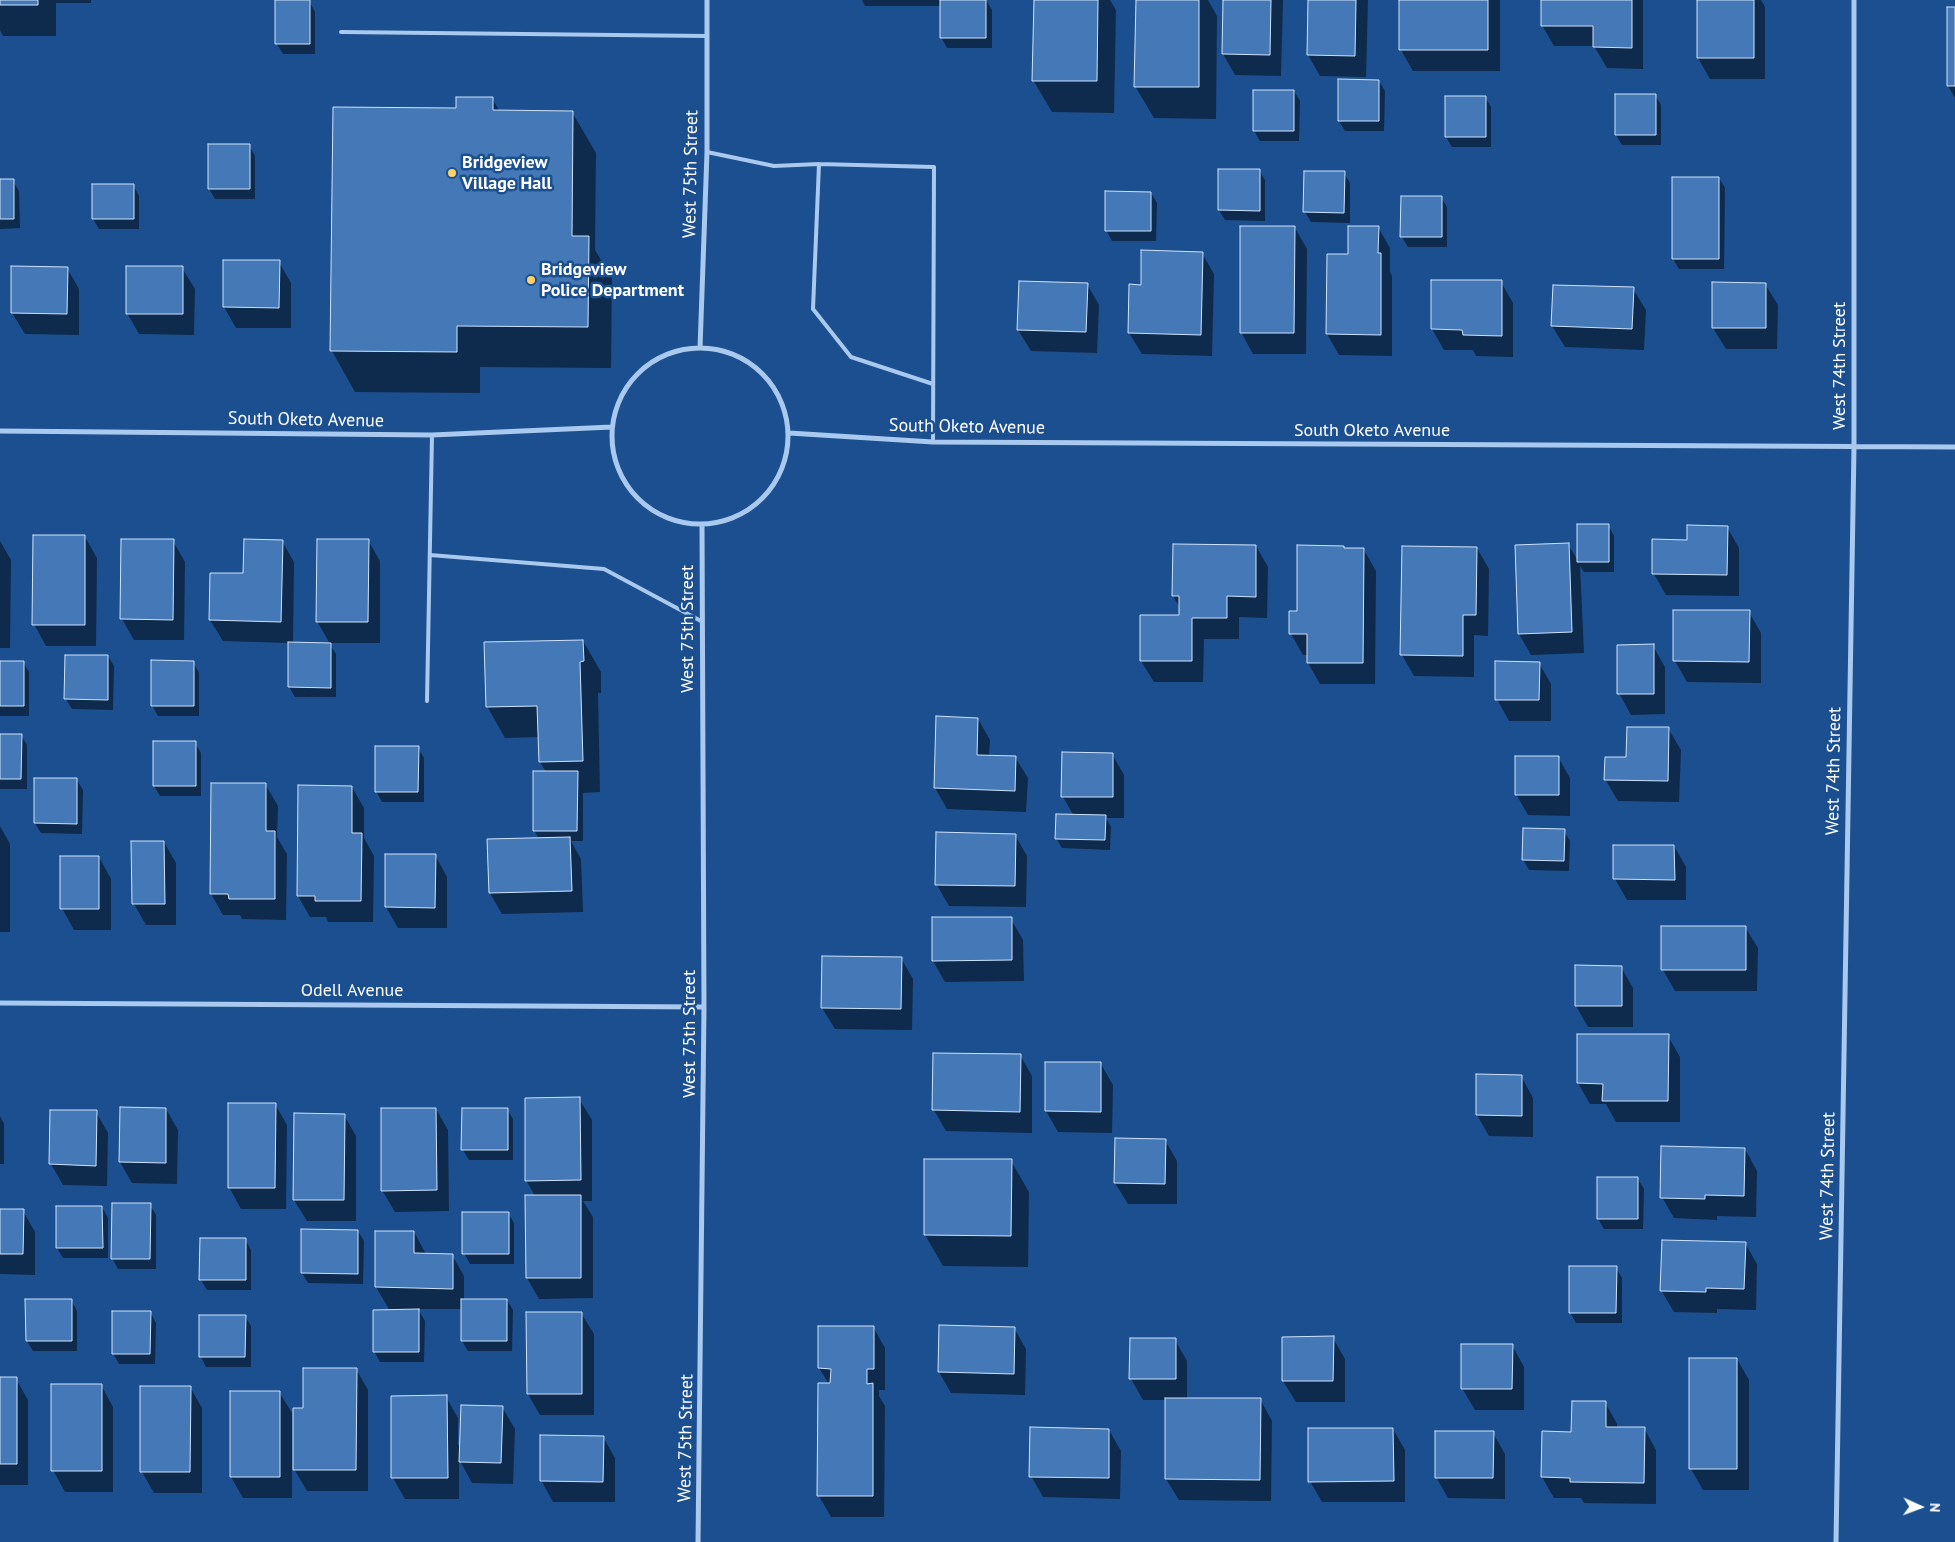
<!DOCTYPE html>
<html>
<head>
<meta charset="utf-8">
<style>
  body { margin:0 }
  #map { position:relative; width:1955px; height:1542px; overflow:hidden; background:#1b4f8f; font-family:"PT Sans",sans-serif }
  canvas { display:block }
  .north { position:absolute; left:1895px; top:1482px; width:50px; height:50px; -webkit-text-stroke:4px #1b4f8f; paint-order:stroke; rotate:92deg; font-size:14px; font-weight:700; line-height:20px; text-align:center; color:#fff }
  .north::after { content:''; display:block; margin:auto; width:18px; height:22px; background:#fff; clip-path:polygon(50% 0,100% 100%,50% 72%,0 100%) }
</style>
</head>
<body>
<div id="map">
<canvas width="1955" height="1542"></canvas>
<div class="north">N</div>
</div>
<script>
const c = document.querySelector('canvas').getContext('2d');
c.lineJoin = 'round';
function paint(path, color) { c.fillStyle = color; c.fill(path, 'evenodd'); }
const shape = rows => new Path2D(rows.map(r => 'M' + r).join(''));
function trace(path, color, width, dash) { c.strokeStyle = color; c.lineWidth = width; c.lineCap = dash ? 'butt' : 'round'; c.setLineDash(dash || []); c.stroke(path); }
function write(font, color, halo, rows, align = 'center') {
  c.font = font + ' "PT Sans",sans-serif'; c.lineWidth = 5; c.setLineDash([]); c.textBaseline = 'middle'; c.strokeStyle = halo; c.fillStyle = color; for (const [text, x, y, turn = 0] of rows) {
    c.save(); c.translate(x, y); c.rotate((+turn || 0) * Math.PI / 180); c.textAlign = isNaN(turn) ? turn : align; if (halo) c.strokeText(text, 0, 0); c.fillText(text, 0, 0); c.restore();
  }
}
paint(shape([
  [0,0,91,0,91,3,56,3,56,36,3,36,0,30],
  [862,0,986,0,992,10,992,48,947,48,941,37,941,6,865,6],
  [1035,0,1110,0,1116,10,1114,113,1052,112,1033,80],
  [1137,0,1208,0,1217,16,1216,119,1154,118,1135,86],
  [1224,0,1283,0,1281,76,1235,75,1223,54],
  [1309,0,1368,0,1366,77,1320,76,1308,55],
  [1401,0,1500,0,1500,71,1413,71,1401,50],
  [1542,0,1643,0,1643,69,1607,68,1594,46,1554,46,1542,25],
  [1698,0,1761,0,1765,7,1765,79,1710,79,1698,58],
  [309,1,315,12,315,54,283,54,277,44],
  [1955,8,1955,98,1948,86],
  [1379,81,1385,91,1384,131,1345,131,1339,121],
  [1294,91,1300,101,1299,141,1260,141,1254,131],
  [1616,95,1655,95,1661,105,1661,145,1622,145,1616,135],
  [1485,97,1491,107,1491,147,1452,147,1446,137],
  [492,98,500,112,572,112,596,153,595,250,612,278,611,368,480,367,480,393,355,392,332,351,457,109],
  [209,145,249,145,255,156,255,199,215,199,209,189],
  [1220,170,1259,170,1265,180,1265,221,1225,220,1219,210],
  [1305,172,1344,173,1350,183,1350,223,1311,222,1305,212],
  [1719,178,1725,188,1724,269,1679,269,1673,259],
  [0,181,13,181,19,191,20,228,0,229],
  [133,185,139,196,139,229,99,229,93,219],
  [1151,193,1157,203,1156,241,1112,241,1106,230],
  [1441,197,1447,207,1447,247,1408,247,1402,237],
  [1378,227,1390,248,1390,272,1392,276,1392,356,1339,355,1327,334,1349,255],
  [1295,228,1307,249,1306,354,1253,354,1241,332],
  [1202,253,1214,274,1212,356,1142,354,1129,333],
  [279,262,291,283,291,328,236,328,224,307],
  [13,267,67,268,79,289,79,335,25,334,12,313],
  [182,268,195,289,194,335,139,334,127,313],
  [1432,281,1501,282,1513,303,1513,357,1476,356,1473,350,1444,350,1432,329],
  [1087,284,1099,305,1097,353,1031,351,1018,330],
  [1765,284,1778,305,1777,349,1726,349,1713,328],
  [1633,289,1646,310,1644,350,1565,347,1552,326],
  [1608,525,1614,536,1614,572,1584,572,1580,566,1584,653,1531,655,1519,634,1568,544,1578,561],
  [1727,527,1739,548,1739,596,1666,595,1654,574,1654,541,1688,541],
  [85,537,97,558,96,646,46,646,34,624],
  [368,540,380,561,380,643,329,643,336,654,336,697,295,697,289,687,289,643,223,641,210,620,211,574,244,575,282,541,294,562,293,643,330,644,317,621],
  [0,541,11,560,10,648,0,648],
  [173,541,185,562,184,640,134,640,122,619],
  [1256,546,1268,567,1267,618,1239,617,1239,639,1204,639,1203,682,1154,682,1141,661,1180,616,1180,608,1173,596],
  [1343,547,1345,549,1364,550,1376,571,1375,684,1320,684,1308,663,1308,655,1303,655,1291,634,1298,612],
  [1477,548,1489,569,1488,636,1474,635,1474,677,1414,676,1402,655],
  [1749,612,1761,633,1761,683,1687,682,1675,661],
  [583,641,601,672,601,693,598,693,600,792,583,793,583,841,571,841,581,859,583,912,502,914,490,893,488,840,539,839,534,830,546,772,540,762,539,737,505,738,487,706],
  [1653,646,1665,667,1665,714,1631,715,1619,693],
  [66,656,108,656,114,666,113,710,72,709,66,699],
  [0,662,23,662,29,672,29,716,0,716],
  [193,662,199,673,199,716,158,716,152,705],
  [1539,663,1551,684,1551,721,1509,721,1497,699],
  [978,719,990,740,989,756,1015,757,1028,778,1026,812,947,809,935,788],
  [1668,728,1681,750,1679,802,1618,801,1605,779,1628,759],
  [0,735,21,735,27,745,27,789,0,789],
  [195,743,201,753,201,796,160,796,154,786],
  [418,748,424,758,424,802,382,802,376,791],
  [1112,754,1124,775,1124,818,1106,818,1111,827,1110,850,1062,848,1056,838,1074,816,1063,797],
  [1558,757,1570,778,1570,816,1528,815,1516,794],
  [77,780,83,790,82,834,41,833,35,823],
  [265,784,278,806,277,837,287,854,286,920,242,919,240,915,223,915,211,894],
  [352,787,364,808,364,838,374,856,373,922,328,922,326,917,310,917,298,896],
  [0,826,10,844,10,932,0,932],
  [1564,831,1570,841,1569,871,1529,870,1523,859],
  [1015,835,1027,856,1026,907,949,906,937,885],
  [164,842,176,863,176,925,146,925,134,904],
  [1674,846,1686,867,1686,900,1627,900,1615,879],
  [435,855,447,877,447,928,398,928,386,907],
  [99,857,111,879,111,930,74,930,62,908],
  [1011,919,1023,940,1024,981,945,982,933,961],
  [1745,927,1758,948,1757,991,1675,991,1663,970],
  [901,958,913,979,912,1030,835,1029,822,1008],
  [1621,967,1633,988,1633,1027,1588,1027,1576,1006],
  [1668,1036,1680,1057,1680,1122,1616,1122,1606,1104,1590,1104,1578,1083],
  [1020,1055,1032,1076,1032,1133,946,1131,934,1110],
  [1101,1064,1113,1085,1112,1133,1058,1132,1046,1111],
  [1521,1076,1533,1098,1533,1137,1489,1136,1477,1115],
  [579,1099,592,1120,592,1201,583,1201,593,1217,593,1298,539,1299,527,1278,535,1196,526,1180],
  [275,1104,287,1125,286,1209,241,1209,229,1187],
  [166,1109,178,1130,177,1184,132,1183,120,1162],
  [436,1109,448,1130,449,1211,395,1212,382,1190],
  [507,1109,513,1119,513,1160,469,1160,463,1150],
  [51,1111,96,1112,108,1133,107,1186,63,1185,51,1164],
  [344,1115,356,1136,356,1221,307,1221,294,1200],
  [0,1116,4,1124,4,1164,0,1164],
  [1165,1140,1177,1161,1177,1204,1128,1204,1115,1183],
  [1745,1149,1757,1171,1756,1217,1717,1216,1717,1220,1674,1218,1662,1197],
  [1011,1161,1029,1192,1028,1267,943,1266,925,1235],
  [1638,1179,1644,1189,1643,1229,1604,1229,1598,1219],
  [150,1205,156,1215,156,1269,118,1269,112,1258],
  [57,1207,102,1207,108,1218,108,1258,63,1258,57,1248],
  [0,1210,23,1211,35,1232,35,1275,0,1274],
  [508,1213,514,1223,514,1264,470,1264,464,1253],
  [302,1230,358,1231,364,1241,363,1284,308,1283,302,1273],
  [377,1232,414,1232,426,1254,452,1255,464,1276,464,1300,507,1300,513,1310,512,1351,468,1351,462,1341,462,1309,418,1309,425,1321,424,1362,380,1362,374,1351,390,1311,376,1287],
  [245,1239,251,1250,251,1290,207,1290,201,1280],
  [1745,1243,1757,1264,1756,1310,1717,1309,1717,1313,1674,1312,1661,1290],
  [1616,1268,1622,1278,1622,1323,1576,1323,1570,1312],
  [26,1300,71,1300,77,1311,77,1351,33,1351,27,1341],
  [150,1312,156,1323,155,1364,119,1364,113,1353],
  [581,1313,594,1334,594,1415,540,1415,528,1394],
  [245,1316,251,1326,251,1367,206,1367,201,1357],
  [873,1327,885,1348,885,1390,879,1390,879,1396,885,1406,884,1517,831,1517,819,1496,829,1384,819,1368],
  [1014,1328,1026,1349,1025,1395,951,1393,939,1372],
  [1333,1338,1345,1359,1345,1402,1296,1402,1283,1381],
  [1175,1340,1187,1361,1187,1399,1260,1399,1272,1421,1271,1501,1179,1500,1166,1479,1167,1400,1143,1400,1131,1379],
  [1512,1345,1524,1367,1524,1410,1475,1410,1462,1388],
  [1737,1359,1749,1380,1749,1490,1703,1490,1691,1469],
  [356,1369,368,1390,368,1491,307,1491,294,1469,304,1409],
  [0,1379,16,1379,28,1400,28,1485,0,1485],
  [101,1385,113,1407,113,1492,65,1492,53,1470],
  [190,1387,202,1408,202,1493,154,1493,142,1472],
  [231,1392,279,1392,292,1413,292,1498,243,1498,231,1477],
  [446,1397,458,1418,458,1445,461,1445,502,1407,515,1429,513,1484,472,1483,459,1459,459,1499,405,1499,393,1478],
  [1605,1402,1617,1424,1617,1428,1644,1428,1656,1450,1656,1504,1584,1503,1581,1498,1554,1498,1542,1477,1573,1433],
  [1393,1429,1405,1450,1405,1502,1322,1502,1310,1481],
  [1109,1430,1121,1451,1120,1499,1043,1497,1031,1476],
  [1493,1433,1505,1454,1505,1499,1448,1498,1436,1477],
  [603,1437,615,1458,615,1502,553,1502,541,1480]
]), '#0007');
const building = shape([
  [0,0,38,0,38,5,0,5,0,0],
  [275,0,310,0,310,44,275,44,275,0],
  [940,0,986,0,986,38,940,38,940,0],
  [1034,0,1098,0,1097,81,1032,81,1034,0],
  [1136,0,1199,0,1199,87,1134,87,1136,0],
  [1223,0,1271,0,1270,55,1222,54,1223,0],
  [1308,0,1356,0,1355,56,1307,55,1308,0],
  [1399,0,1488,0,1488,50,1399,50,1399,0],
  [1541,0,1632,0,1632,48,1593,47,1593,26,1541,26,1541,0],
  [1697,0,1754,0,1754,58,1697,58,1697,0],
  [1947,7,1955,7,1955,86,1947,86,1947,7],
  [1338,79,1379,80,1379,121,1338,121,1338,79],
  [1253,90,1294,90,1294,131,1253,131,1253,90],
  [1615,94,1656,94,1656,135,1615,135,1615,94],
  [1445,96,1486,96,1486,137,1445,137,1445,96],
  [456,97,493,97,493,110,573,111,572,236,589,236,588,327,457,326,457,352,330,351,333,107,456,108,456,97],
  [208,144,250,144,250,189,208,189,208,144],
  [1218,169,1260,169,1260,211,1218,210,1218,169],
  [1304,171,1345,171,1344,213,1303,212,1304,171],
  [1672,177,1719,177,1719,259,1672,259,1672,177],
  [0,179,14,179,14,219,0,219,0,179],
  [92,184,134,184,134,219,92,219,92,184],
  [1105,191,1151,192,1151,231,1105,231,1105,191],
  [1401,196,1442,196,1442,237,1400,237,1401,196],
  [1240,226,1295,226,1294,333,1240,333,1240,226],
  [1348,226,1379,226,1378,253,1381,253,1381,335,1326,334,1327,254,1348,254,1348,226],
  [1141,250,1203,252,1201,335,1128,333,1129,284,1141,285,1141,250],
  [223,260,280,260,279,308,223,307,223,260],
  [11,266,68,267,67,314,11,313,11,266],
  [126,266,183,266,183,314,126,314,126,266],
  [1431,280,1502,280,1502,336,1463,335,1462,330,1431,329,1431,280],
  [1019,281,1088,283,1086,332,1017,330,1019,281],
  [1712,282,1766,283,1766,328,1712,328,1712,282],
  [1553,285,1634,287,1632,329,1551,326,1553,285],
  [1577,524,1609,524,1609,562,1577,562,1577,524],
  [1687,525,1728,526,1727,575,1652,574,1652,539,1687,540,1687,525],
  [33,535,85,535,85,625,32,625,33,535],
  [121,539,174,539,173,620,120,619,121,539],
  [244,539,283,540,281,622,209,620,210,573,243,573,244,539],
  [317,539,369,539,368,622,316,622,317,539],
  [1569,543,1572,632,1518,634,1515,545,1569,543],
  [1173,544,1256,545,1256,597,1227,596,1227,618,1192,618,1192,661,1140,661,1140,615,1179,615,1179,596,1172,596,1173,544],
  [1297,545,1344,546,1344,548,1364,548,1363,663,1307,663,1307,634,1289,634,1289,611,1297,611,1297,545],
  [1402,546,1477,547,1476,615,1463,615,1463,656,1400,655,1402,546],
  [1673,610,1750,610,1749,662,1673,661,1673,610],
  [583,640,584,661,580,662,583,761,539,762,537,706,486,707,484,642,583,640],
  [288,642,331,643,331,688,288,687,288,642],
  [1654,644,1654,694,1617,694,1617,645,1654,644],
  [65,655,108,655,108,700,64,699,65,655],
  [151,660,194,661,194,706,151,706,151,660],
  [0,661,24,661,24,706,0,706,0,661],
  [1495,661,1540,662,1539,700,1495,700,1495,661],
  [936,716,978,718,977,755,1016,756,1015,791,934,788,936,716],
  [1627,727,1669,727,1668,781,1604,780,1605,757,1626,757,1627,727],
  [0,734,22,734,21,779,0,779,0,734],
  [153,741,196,741,196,786,153,786,153,741],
  [375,746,419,746,418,792,375,792,375,746],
  [1062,752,1113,753,1113,797,1061,797,1062,752],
  [1515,756,1559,756,1559,795,1515,795,1515,756],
  [533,771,578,771,577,831,533,831,533,771],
  [34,778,77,778,77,824,34,823,34,778],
  [211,783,266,783,266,831,275,831,275,899,229,899,228,894,210,894,211,783],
  [298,785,352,786,352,833,362,833,361,901,315,901,315,896,297,896,298,785],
  [1056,814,1106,815,1105,840,1055,839,1056,814],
  [1523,828,1565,829,1564,861,1522,860,1523,828],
  [936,832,1016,834,1015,886,935,885,936,832],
  [570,837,572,891,489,893,487,839,570,837],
  [131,841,164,841,165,904,132,904,131,841],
  [1613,845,1674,845,1675,880,1613,879,1613,845],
  [385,854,436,854,435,908,385,907,385,854],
  [60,856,99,856,99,909,60,909,60,856],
  [932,917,1012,917,1012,960,932,961,932,917],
  [1661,926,1746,926,1746,970,1661,970,1661,926],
  [822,956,902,957,901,1009,821,1008,822,956],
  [1575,965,1622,966,1622,1006,1575,1006,1575,965],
  [1577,1034,1669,1034,1668,1101,1602,1101,1603,1084,1577,1083,1577,1034],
  [933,1053,1021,1054,1020,1112,932,1110,933,1053],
  [1045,1062,1101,1062,1101,1112,1045,1111,1045,1062],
  [1476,1074,1522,1075,1522,1116,1476,1115,1476,1074],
  [580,1097,581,1180,525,1181,525,1098,580,1097],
  [228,1103,276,1103,275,1188,228,1188,228,1103],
  [120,1107,166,1108,166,1163,119,1162,120,1107],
  [381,1108,436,1108,437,1190,381,1191,381,1108],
  [462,1108,508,1108,508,1150,461,1150,462,1108],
  [50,1110,97,1110,96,1166,49,1164,50,1110],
  [294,1113,345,1114,344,1200,293,1200,294,1113],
  [1115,1138,1166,1139,1165,1184,1114,1183,1115,1138],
  [1661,1146,1745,1148,1744,1196,1705,1195,1705,1199,1660,1198,1661,1146],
  [924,1159,1012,1159,1011,1236,924,1235,924,1159],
  [1597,1177,1638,1177,1638,1219,1597,1219,1597,1177],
  [525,1195,581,1195,581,1278,526,1278,525,1195],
  [112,1203,151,1203,150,1259,111,1259,112,1203],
  [56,1206,102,1206,103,1248,56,1248,56,1206],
  [0,1209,24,1209,23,1254,0,1254,0,1209],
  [462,1212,509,1212,509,1254,462,1254,462,1212],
  [301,1229,358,1230,358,1274,301,1273,301,1229],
  [375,1231,414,1231,414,1253,453,1254,453,1289,375,1287,375,1231],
  [200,1238,246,1238,246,1280,199,1280,200,1238],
  [1662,1240,1746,1242,1744,1289,1706,1288,1706,1292,1660,1291,1662,1240],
  [1569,1266,1617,1266,1616,1313,1569,1313,1569,1266],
  [25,1299,72,1299,72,1341,26,1341,25,1299],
  [461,1299,507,1299,507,1341,461,1341,461,1299],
  [419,1309,419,1352,373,1352,373,1310,419,1309],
  [112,1311,151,1311,150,1354,112,1354,112,1311],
  [526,1312,582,1312,582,1394,527,1394,526,1312],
  [199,1315,246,1315,245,1357,199,1357,199,1315],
  [939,1325,1015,1327,1014,1374,938,1372,939,1325],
  [818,1326,874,1326,874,1369,867,1369,867,1384,873,1383,873,1496,817,1496,818,1383,830,1383,831,1369,818,1368,818,1326],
  [1334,1336,1333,1381,1282,1381,1282,1337,1334,1336],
  [1130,1338,1176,1338,1176,1379,1129,1379,1130,1338],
  [1461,1344,1513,1344,1512,1389,1461,1389,1461,1344],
  [1689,1358,1737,1358,1737,1469,1689,1469,1689,1358],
  [303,1368,357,1368,356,1470,293,1470,293,1408,303,1408,303,1368],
  [0,1377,17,1377,17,1464,0,1464,0,1377],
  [51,1384,102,1384,102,1471,51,1471,51,1384],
  [140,1386,191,1386,190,1472,140,1472,140,1386],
  [230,1391,280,1391,280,1477,230,1477,230,1391],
  [447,1395,448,1478,391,1478,391,1396,447,1395],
  [1165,1398,1261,1398,1260,1480,1165,1479,1165,1398],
  [1572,1401,1606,1401,1606,1427,1645,1427,1644,1483,1570,1482,1570,1478,1541,1477,1542,1431,1571,1432,1572,1401],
  [461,1405,503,1406,501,1463,459,1462,461,1405],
  [1030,1427,1109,1429,1109,1478,1029,1477,1030,1427],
  [1308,1428,1393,1428,1394,1481,1308,1482,1308,1428],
  [1435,1431,1494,1431,1493,1478,1435,1478,1435,1431],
  [540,1435,604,1436,603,1482,540,1481,540,1435]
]);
paint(building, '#4478b7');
trace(building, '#cfe3fa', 1);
trace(shape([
  [341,32,707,36],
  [707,152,774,166,819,164,934,167,933,442],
  [819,164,813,309,851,357,933,384],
  [430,555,604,569,701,621],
  [427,701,432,435]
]), '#a9c9ee', 4);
trace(shape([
  [700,348,707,152,707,0],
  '612 436a88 88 0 1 1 176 0a88 88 0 1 1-176 0Z',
  [0,431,432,435,612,427],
  [789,433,933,442,1955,447],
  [0,1003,704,1007],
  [698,1542,704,1007,702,525],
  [1836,1542,1854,447,1854,0]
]), '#a9c9ee', 5);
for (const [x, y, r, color] of [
  [452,173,5,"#ffd166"],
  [531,280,5,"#ffd166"]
]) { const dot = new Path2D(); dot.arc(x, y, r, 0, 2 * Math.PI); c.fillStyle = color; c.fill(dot); trace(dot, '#1b4f8f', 2); }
write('bold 18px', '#fff', '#1b4f8f', [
  ["Bridgeview",462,163],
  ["Village Hall",462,184],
  ["Bridgeview",541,270],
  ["Police Department",541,291]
], 'left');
write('18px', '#fff', '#1b4f8f', [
  ["West 75th Street",691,174,-89],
  ["West 74th Street",1840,366,-90],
  ["South Oketo Avenue",306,420,1],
  ["South Oketo Avenue",967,427,1],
  ["South Oketo Avenue",1372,431],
  ["West 75th Street",688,629,-90],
  ["West 74th Street",1834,771,-89],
  ["Odell Avenue",352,991],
  ["West 75th Street",690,1034,-90],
  ["West 74th Street",1828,1176,-89],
  ["West 75th Street",686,1438,-89]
]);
</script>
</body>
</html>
